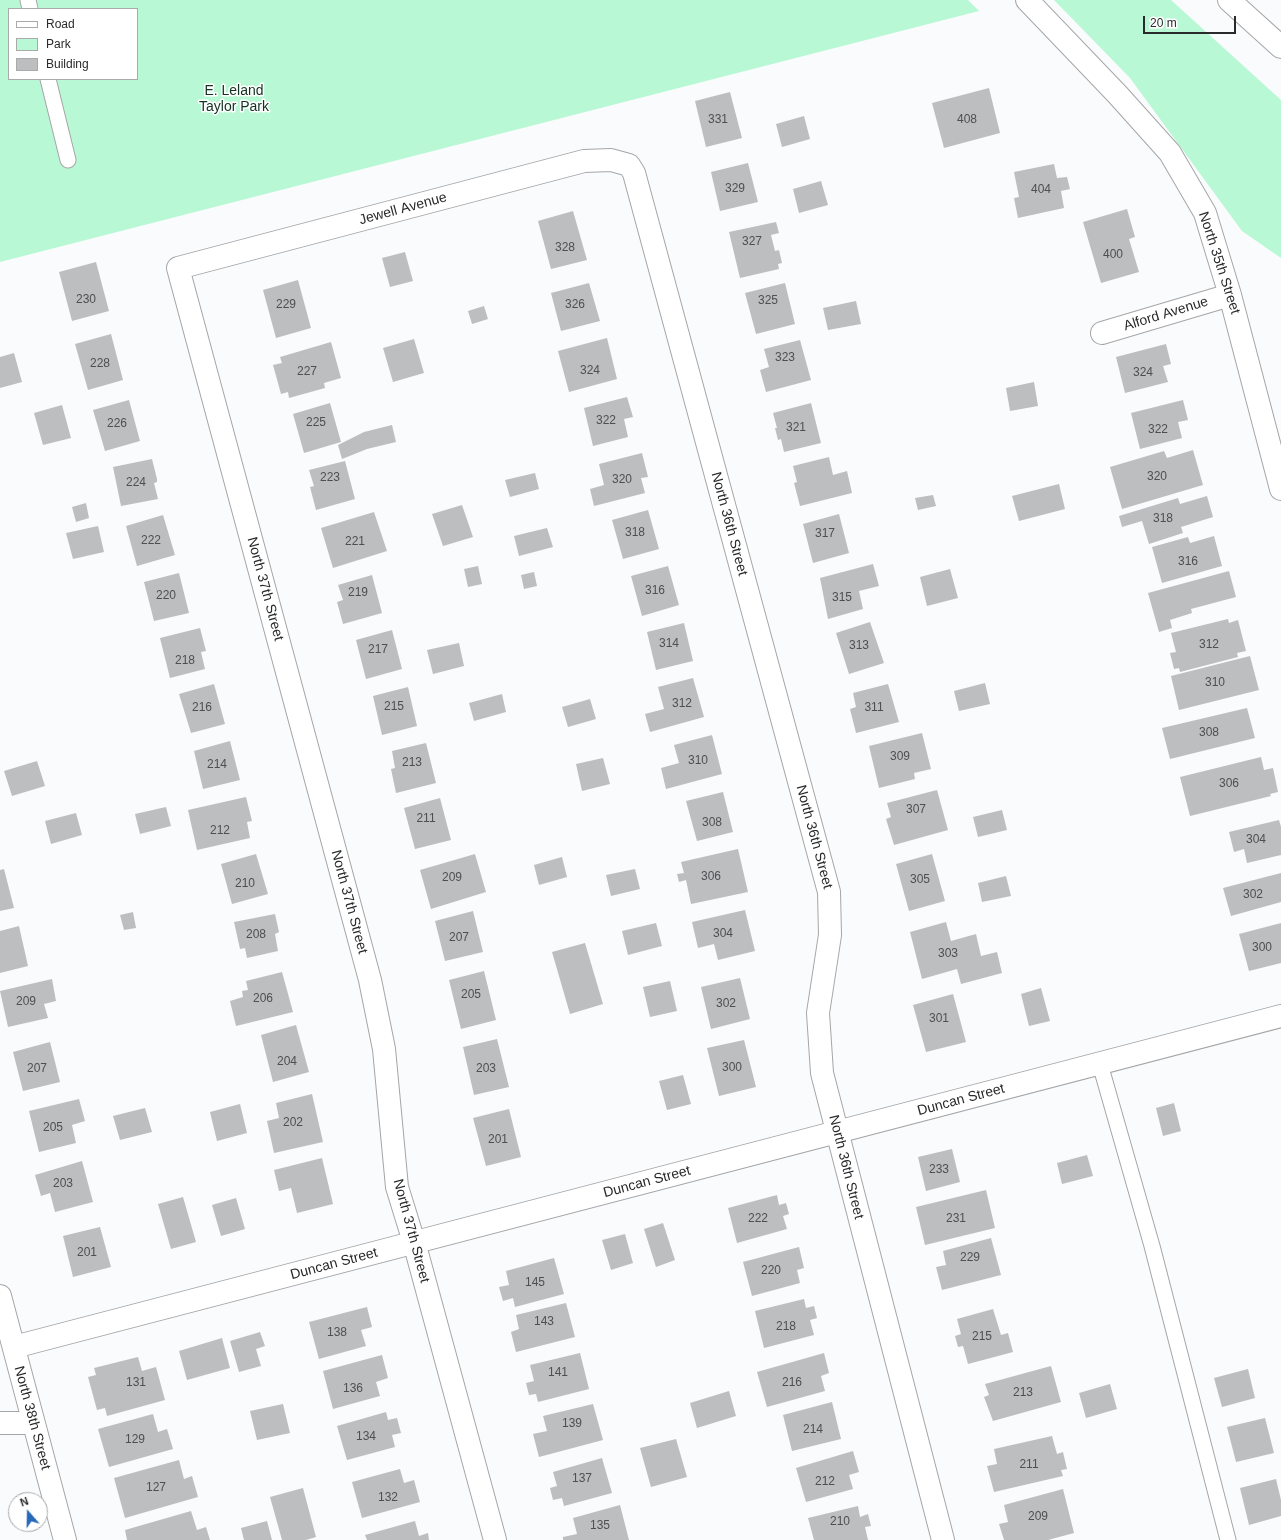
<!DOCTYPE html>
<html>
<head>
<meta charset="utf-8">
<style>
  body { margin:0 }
  #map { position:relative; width:1281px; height:1540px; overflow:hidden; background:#f9fbfd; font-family:Helvetica,sans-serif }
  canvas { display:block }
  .legend { position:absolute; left:8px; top:8px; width:130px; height:72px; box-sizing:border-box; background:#fff; border:1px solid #a9aaaa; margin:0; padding:5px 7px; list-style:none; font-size:12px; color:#292a2b }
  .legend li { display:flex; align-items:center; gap:8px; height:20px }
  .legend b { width:20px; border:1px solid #a9aaaa }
  .north { position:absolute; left:8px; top:1492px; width:40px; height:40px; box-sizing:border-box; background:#fff; border:1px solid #a9aaaa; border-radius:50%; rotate:340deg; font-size:11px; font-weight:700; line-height:16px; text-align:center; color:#292a2b }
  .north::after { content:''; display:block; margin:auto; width:14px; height:18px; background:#2668b9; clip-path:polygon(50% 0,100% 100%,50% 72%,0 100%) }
  .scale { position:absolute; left:1143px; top:16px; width:93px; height:18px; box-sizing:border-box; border:2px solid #292a2b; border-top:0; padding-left:5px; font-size:12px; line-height:14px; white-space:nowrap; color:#292a2b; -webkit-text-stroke:3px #fff; paint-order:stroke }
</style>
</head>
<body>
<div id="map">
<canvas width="1281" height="1540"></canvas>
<ul class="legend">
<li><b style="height:5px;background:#fff"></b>Road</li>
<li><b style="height:11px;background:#b9f8d4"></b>Park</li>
<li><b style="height:11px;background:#bdbec0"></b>Building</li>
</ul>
<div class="north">N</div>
<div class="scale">20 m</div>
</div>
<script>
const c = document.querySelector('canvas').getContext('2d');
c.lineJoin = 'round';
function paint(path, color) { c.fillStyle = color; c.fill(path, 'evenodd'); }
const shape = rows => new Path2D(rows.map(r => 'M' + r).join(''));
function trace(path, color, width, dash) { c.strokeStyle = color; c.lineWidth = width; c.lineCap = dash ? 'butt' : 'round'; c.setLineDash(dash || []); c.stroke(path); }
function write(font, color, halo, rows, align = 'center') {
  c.font = font + ' Helvetica,sans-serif'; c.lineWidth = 3; c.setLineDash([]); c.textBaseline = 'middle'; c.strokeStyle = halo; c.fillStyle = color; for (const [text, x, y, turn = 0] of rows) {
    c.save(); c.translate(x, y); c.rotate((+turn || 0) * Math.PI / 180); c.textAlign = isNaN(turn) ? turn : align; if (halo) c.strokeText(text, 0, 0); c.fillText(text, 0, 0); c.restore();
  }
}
paint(shape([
  [0,0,968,0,979,11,0,262],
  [9,9,137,9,137,79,9,79],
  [1054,0,1171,0,1281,100,1281,258,1242,231,1130,78]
]), '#b9f8d4');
paint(shape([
  [989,88,1000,133,944,148,932,103],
  [730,92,742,138,706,147,695,101],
  [804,116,810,139,782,147,776,124],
  [748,163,758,202,720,211,711,172],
  [1054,164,1057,178,1067,177,1070,189,1061,191,1064,208,1018,218,1014,198,1019,197,1014,172],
  [821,181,828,205,799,213,793,189],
  [1127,209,1135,237,1129,239,1139,272,1101,283,1083,222],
  [573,211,587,260,551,269,538,221],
  [776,222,779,233,771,235,775,251,779,250,782,263,778,264,779,269,740,278,729,232],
  [405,252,413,281,390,287,382,258],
  [96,262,109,311,72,321,59,272],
  [298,280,311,328,276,338,263,290],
  [589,283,600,321,561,331,551,293],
  [785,283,795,324,756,334,745,293],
  [856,301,861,324,828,330,823,308],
  [484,306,488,319,472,324,468,311],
  [111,334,123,380,88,390,75,344],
  [607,338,617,379,569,392,558,351],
  [414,339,424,373,393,382,383,348],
  [800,340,811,380,766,392,760,370,769,367,764,349],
  [331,342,341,378,324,383,325,388,289,398,288,392,281,394,273,365,282,363,280,357],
  [1166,344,1171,364,1163,366,1168,382,1125,393,1116,357],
  [14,353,22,382,0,388,0,357],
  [1034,382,1038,406,1010,411,1006,388],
  [627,397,633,417,624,419,628,437,593,446,584,408],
  [129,400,140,441,105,451,93,410],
  [1183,400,1188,420,1178,422,1182,438,1140,449,1131,413],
  [330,403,341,442,304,453,293,414],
  [811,403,821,443,784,452,781,439,778,440,775,428,777,428,773,413],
  [62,405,71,438,43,445,34,413],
  [392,425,396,442,367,449,342,459,338,445,364,432],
  [1193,450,1203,485,1122,509,1110,467,1164,451,1167,458],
  [642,453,648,477,641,478,645,493,594,506,590,489,604,485,599,464],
  [829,457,833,475,847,471,852,493,800,506,794,483,797,482,793,466],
  [152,459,157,479,157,482,154,483,158,499,121,506,113,467],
  [345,461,355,499,316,510,310,487,314,486,309,470],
  [535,473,539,489,510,497,505,480],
  [1059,484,1065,509,1019,521,1012,496],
  [933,495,936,506,918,510,915,498],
  [1207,496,1213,517,1181,527,1183,533,1149,544,1142,521,1122,527,1119,516,1178,498,1180,504],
  [86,503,89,518,76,522,72,507],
  [462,505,473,537,443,546,432,514],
  [648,510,659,549,623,559,612,520],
  [374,512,387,551,333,568,321,528],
  [839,514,849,553,813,563,803,524],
  [163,515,175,555,137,566,126,526],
  [98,526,104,552,73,559,66,533],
  [547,528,553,547,519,556,514,536],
  [1214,536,1222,566,1162,583,1152,547,1188,537,1190,543],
  [873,564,879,586,859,591,863,609,828,619,820,578],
  [478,566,482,584,468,587,464,569],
  [668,566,679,605,642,616,631,576],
  [950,569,958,598,927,606,920,577],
  [1229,571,1236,597,1191,609,1192,613,1170,620,1172,628,1159,632,1148,593],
  [534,572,537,586,524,589,521,575],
  [179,573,189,613,154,621,144,582],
  [372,575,382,613,343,624,337,602,343,600,338,585],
  [1228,619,1229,623,1238,620,1246,651,1237,653,1238,657,1180,672,1179,668,1174,669,1170,653,1176,652,1171,633],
  [870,622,884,663,849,674,836,633],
  [684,623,693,661,656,670,647,632],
  [200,628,206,651,201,652,205,669,170,678,160,638],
  [392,630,402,669,366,679,356,640],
  [459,643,464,666,433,674,427,650],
  [1250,656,1259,690,1179,710,1171,676],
  [693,678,704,717,650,732,645,714,664,709,658,687],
  [985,683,990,704,959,711,954,691],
  [214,684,225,724,191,733,179,694],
  [888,684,899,722,856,733,850,709,856,707,853,693],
  [408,687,417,726,382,735,373,696],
  [502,694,506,712,474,721,469,703],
  [590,699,596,719,568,727,562,707],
  [1247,708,1255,738,1170,759,1162,728],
  [922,733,931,769,914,773,915,779,879,788,869,746],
  [712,735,722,774,666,789,661,768,679,763,674,745],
  [230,741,240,780,203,789,194,751],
  [426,743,436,783,396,793,391,769,395,768,392,751],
  [1261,757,1264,770,1273,768,1278,792,1270,794,1271,796,1190,816,1180,777],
  [603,758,610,784,582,791,576,764],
  [37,761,45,786,12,796,4,771],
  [937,790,948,830,894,845,886,819,891,817,887,803],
  [723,792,733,832,697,841,686,801],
  [246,797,252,821,247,822,250,838,197,850,188,810],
  [440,798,451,840,415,849,404,808],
  [166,807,171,826,140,834,135,814],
  [1002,810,1007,830,978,837,973,817],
  [76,813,82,835,51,844,45,821],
  [1279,820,1281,827,1281,855,1247,863,1244,849,1234,852,1229,832],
  [738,849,748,892,691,904,686,880,679,882,677,874,684,873,681,862],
  [256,854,268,894,232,904,221,864],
  [475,854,486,892,431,909,420,870],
  [932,854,945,901,909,911,896,864],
  [562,857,567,877,539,885,534,865],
  [4,869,14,908,0,911,0,870],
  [635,869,640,889,611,896,606,875],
  [1281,873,1281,902,1231,916,1223,888],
  [1006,876,1011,896,982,902,978,883],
  [745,910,755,951,718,960,714,944,698,948,692,922],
  [473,911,483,952,445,961,435,921],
  [133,912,136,928,124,930,120,915],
  [275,914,279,932,275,934,278,951,247,958,245,948,240,949,234,922],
  [946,922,951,941,976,934,981,956,997,952,1002,973,961,984,957,969,922,979,910,932],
  [656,923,662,946,628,955,622,931],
  [1281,923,1281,963,1249,971,1239,934],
  [19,926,28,966,0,973,0,931],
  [585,943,603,1004,570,1014,552,952],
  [484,971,496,1020,461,1029,449,980],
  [282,972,293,1012,236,1026,230,1001,243,997,242,991,248,990,246,981],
  [740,978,750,1019,711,1029,701,987],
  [52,979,56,1001,44,1004,48,1018,8,1027,0,991],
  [670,981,677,1011,650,1017,643,987],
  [1041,988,1050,1021,1029,1026,1021,994],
  [953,994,966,1042,926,1052,913,1005],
  [296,1025,309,1072,273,1082,261,1035],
  [497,1039,509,1087,474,1095,463,1047],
  [744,1040,756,1087,719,1096,707,1048],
  [50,1042,60,1082,23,1091,13,1052],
  [683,1075,691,1104,667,1110,659,1081],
  [312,1094,323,1142,274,1153,267,1121,279,1118,276,1103],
  [79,1099,85,1121,72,1125,76,1143,39,1152,29,1111],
  [1174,1103,1181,1131,1163,1136,1156,1108],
  [240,1104,247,1133,217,1141,210,1112],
  [145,1108,152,1132,120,1140,113,1116],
  [509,1109,521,1157,486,1166,473,1118],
  [952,1149,960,1182,926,1191,918,1157],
  [1087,1155,1093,1176,1062,1184,1057,1163],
  [322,1158,333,1204,297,1213,291,1188,279,1191,274,1170],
  [82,1161,93,1202,55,1212,50,1193,41,1196,35,1175],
  [986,1190,995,1228,925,1245,916,1207],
  [777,1195,779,1205,786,1203,789,1214,783,1216,787,1229,737,1243,728,1208],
  [183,1197,196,1242,171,1249,158,1204],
  [236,1198,245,1229,221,1236,212,1205],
  [663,1223,675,1260,656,1267,644,1229],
  [100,1227,111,1267,73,1277,63,1236],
  [625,1234,633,1263,611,1270,602,1240],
  [991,1238,1001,1275,942,1290,936,1267,946,1265,943,1251],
  [799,1247,804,1268,797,1270,800,1283,752,1296,743,1262],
  [554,1258,564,1294,515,1307,513,1298,503,1301,499,1287,509,1285,506,1271],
  [804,1299,806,1308,814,1306,817,1318,810,1320,814,1335,764,1348,755,1311],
  [566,1303,575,1337,516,1352,511,1332,519,1329,516,1315],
  [367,1307,372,1327,361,1330,366,1346,319,1359,309,1322],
  [993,1309,1001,1335,1008,1333,1013,1352,968,1364,963,1346,958,1347,955,1336,961,1334,957,1319],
  [260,1332,265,1346,256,1349,261,1366,239,1372,230,1341],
  [222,1338,230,1368,187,1380,179,1351],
  [580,1353,589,1389,538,1402,536,1394,529,1395,526,1383,534,1381,530,1365],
  [824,1353,829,1373,821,1376,825,1391,767,1407,757,1372],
  [382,1355,388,1378,376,1382,380,1396,333,1409,323,1371],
  [138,1357,142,1371,156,1367,165,1400,107,1416,105,1408,97,1410,88,1377,96,1375,94,1368],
  [1051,1366,1061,1402,993,1421,984,1397,989,1395,985,1384],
  [1248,1369,1255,1398,1222,1407,1214,1378],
  [1110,1384,1117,1409,1086,1418,1079,1393],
  [729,1391,736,1416,697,1428,690,1403],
  [832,1402,841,1439,792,1451,783,1415],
  [283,1404,290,1433,257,1440,250,1411],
  [593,1404,603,1440,539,1457,533,1434,547,1431,543,1416],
  [386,1412,388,1420,397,1418,401,1433,392,1435,395,1447,347,1460,337,1426],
  [153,1414,158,1432,167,1429,173,1449,109,1467,98,1429],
  [1265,1418,1274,1453,1236,1462,1227,1427],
  [1052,1436,1057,1454,1063,1452,1067,1469,1061,1470,1063,1476,994,1492,987,1466,997,1464,994,1449],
  [676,1439,687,1477,651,1487,640,1448],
  [853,1451,859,1472,849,1475,853,1489,806,1502,796,1468],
  [602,1458,612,1493,564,1506,562,1498,553,1500,550,1488,557,1486,553,1472],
  [179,1460,184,1479,192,1476,198,1497,125,1518,114,1478],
  [400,1469,404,1483,414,1480,420,1502,362,1518,352,1482],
  [1276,1479,1281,1500,1281,1516,1249,1525,1240,1488],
  [303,1488,316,1537,306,1540,282,1540,270,1497],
  [1063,1489,1074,1533,1048,1540,1004,1540,999,1524,1008,1522,1004,1505],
  [620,1505,629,1540,563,1540,563,1537,577,1534,573,1518],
  [858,1506,860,1517,868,1514,871,1526,865,1527,868,1540,814,1540,808,1518],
  [191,1511,197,1530,206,1527,210,1540,127,1540,125,1530],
  [267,1521,272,1540,244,1540,241,1528],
  [415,1521,419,1536,428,1533,429,1540,367,1540,365,1535]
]), '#bdbec0');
const service = shape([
  [28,0,30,9],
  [48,79,68,160],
  [1100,1064,1152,1246,1228,1540]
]);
const minor = shape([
  [1027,0,1118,95,1170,153,1205,213,1230,295,1281,489],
  [1102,333,1230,295],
  [14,1347,1281,1016],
  [0,1423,33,1423],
  [495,1540,414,1242,397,1187,384,1049,370,980,178,268,584,161,611,160,629,165,634,173,829,892,830,935,818,1013,822,1073,943,1540]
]);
const tertiary = shape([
  [0,1296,65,1540]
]);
const motorway = shape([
  [1229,0,1281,47]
]);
trace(service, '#a5a6a8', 17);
trace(minor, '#a5a6a8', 24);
trace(tertiary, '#a5a6a8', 24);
trace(motorway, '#a5a6a8', 24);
trace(service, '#fff', 15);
trace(minor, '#fff', 22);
trace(tertiary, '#fff', 22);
trace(motorway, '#fff', 22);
write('12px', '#4e4f50', null, [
  ["331",718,120],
  ["408",967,120],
  ["329",735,189],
  ["404",1041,190],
  ["327",752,242],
  ["328",565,248],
  ["400",1113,255],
  ["230",86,300],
  ["325",768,301],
  ["229",286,305],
  ["326",575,305],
  ["323",785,358],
  ["228",100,364],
  ["324",590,371],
  ["227",307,372],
  ["324",1143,373],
  ["322",606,421],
  ["225",316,423],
  ["226",117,424],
  ["321",796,428],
  ["322",1158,430],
  ["320",1157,477],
  ["223",330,478],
  ["320",622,480],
  ["224",136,483],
  ["318",1163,519],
  ["318",635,533],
  ["317",825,534],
  ["222",151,541],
  ["221",355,542],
  ["316",1188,562],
  ["316",655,591],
  ["219",358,593],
  ["220",166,596],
  ["315",842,598],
  ["314",669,644],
  ["312",1209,645],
  ["313",859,646],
  ["217",378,650],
  ["218",185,661],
  ["310",1215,683],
  ["312",682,704],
  ["215",394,707],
  ["216",202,708],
  ["311",874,708],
  ["308",1209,733],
  ["309",900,757],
  ["310",698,761],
  ["213",412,763],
  ["214",217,765],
  ["306",1229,784],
  ["307",916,810],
  ["211",426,819],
  ["308",712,823],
  ["212",220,831],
  ["304",1256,840],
  ["306",711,877],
  ["209",452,878],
  ["305",920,880],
  ["210",245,884],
  ["302",1253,895],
  ["304",723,934],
  ["208",256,935],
  ["207",459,938],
  ["300",1262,948],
  ["303",948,954],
  ["205",471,995],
  ["206",263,999],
  ["209",26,1002],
  ["302",726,1004],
  ["301",939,1019],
  ["204",287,1062],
  ["300",732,1068],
  ["207",37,1069],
  ["203",486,1069],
  ["202",293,1123],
  ["205",53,1128],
  ["201",498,1140],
  ["233",939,1170],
  ["203",63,1184],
  ["222",758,1219],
  ["231",956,1219],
  ["201",87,1253],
  ["229",970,1258],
  ["220",771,1271],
  ["145",535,1283],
  ["143",544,1322],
  ["218",786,1327],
  ["138",337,1333],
  ["215",982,1337],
  ["141",558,1373],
  ["131",136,1383],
  ["216",792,1383],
  ["136",353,1389],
  ["213",1023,1393],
  ["139",572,1424],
  ["214",813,1430],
  ["134",366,1437],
  ["129",135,1440],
  ["211",1029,1465],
  ["137",582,1479],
  ["212",825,1482],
  ["127",156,1488],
  ["132",388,1498],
  ["209",1038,1517],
  ["210",840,1522],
  ["135",600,1526]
]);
write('14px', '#113222', '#fff', [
  ["E. Leland",234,91],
  ["Taylor Park",234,107]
]);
write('14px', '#292a2b', '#fff', [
  ["Jewell Avenue",403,209,-15],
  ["North 35th Street",1219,263,72],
  ["Alford Avenue",1166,314,-17],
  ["North 36th Street",729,524,75],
  ["North 37th Street",265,589,75],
  ["North 36th Street",814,837,75],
  ["North 37th Street",349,902,75],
  ["Duncan Street",961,1100,-15],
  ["North 36th Street",846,1167,76],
  ["Duncan Street",647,1182,-15],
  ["North 37th Street",411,1231,75],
  ["Duncan Street",334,1264,-15],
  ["North 38th Street",32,1418,75]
]);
</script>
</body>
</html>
